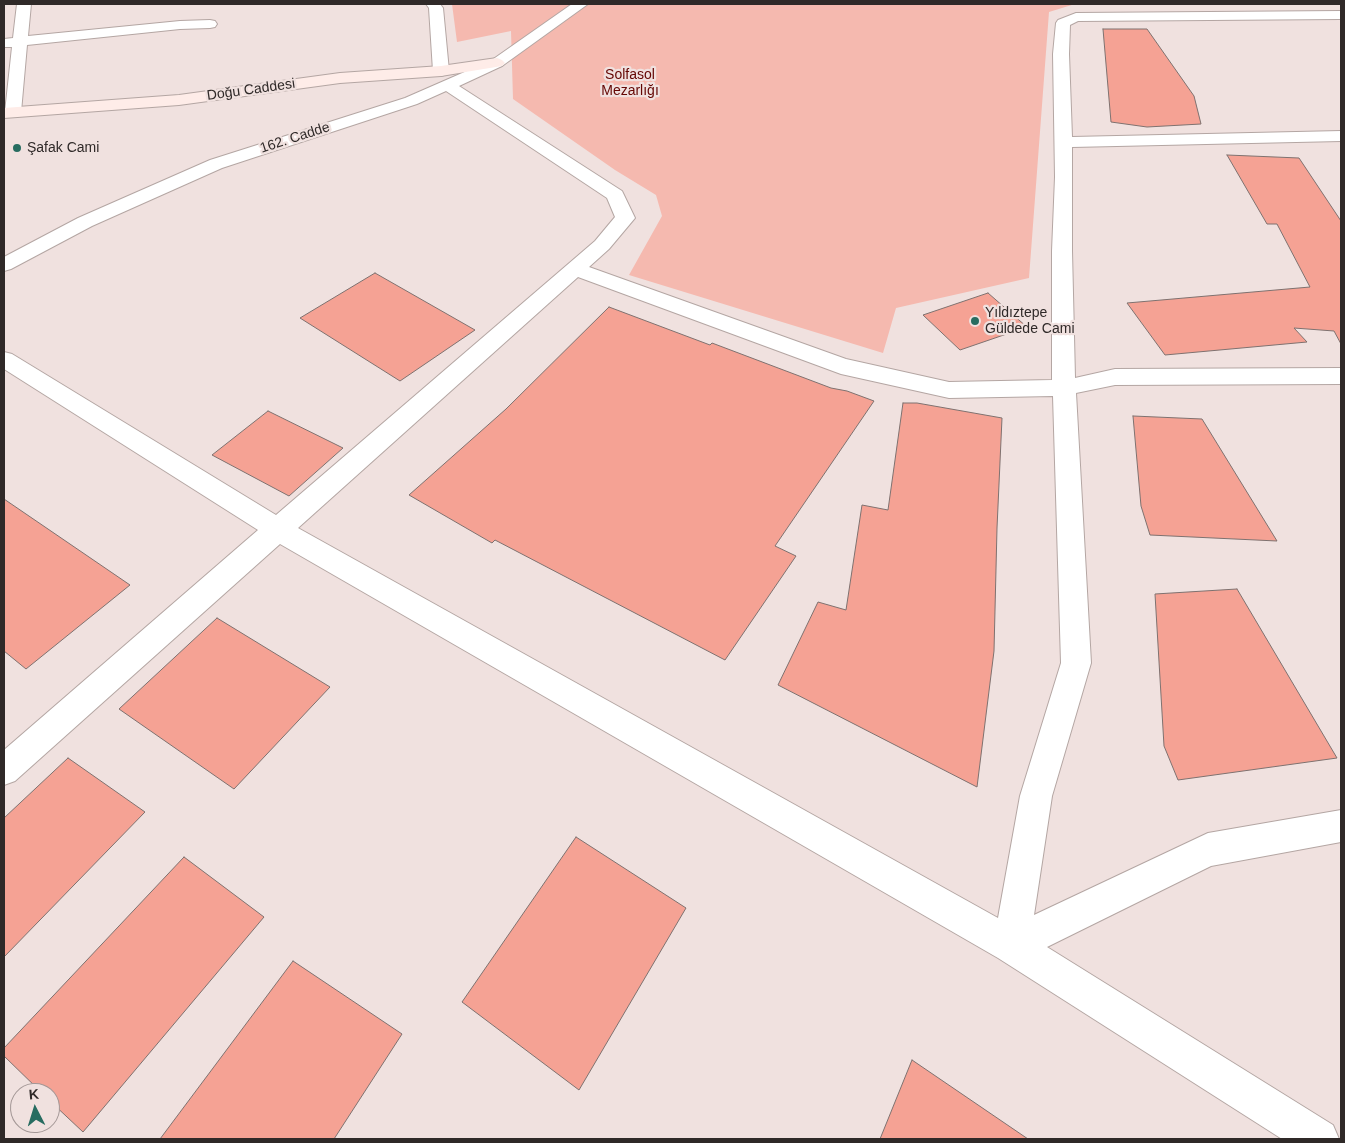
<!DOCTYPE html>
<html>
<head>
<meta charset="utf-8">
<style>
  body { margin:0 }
  #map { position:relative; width:1345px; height:1143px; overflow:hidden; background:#f0e1df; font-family:Arial,sans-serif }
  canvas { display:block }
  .frame { position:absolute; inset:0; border:5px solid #2f2928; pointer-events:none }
  .north { position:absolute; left:10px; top:1083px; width:50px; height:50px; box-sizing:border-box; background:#f0e1df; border:1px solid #a39796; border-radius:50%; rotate:355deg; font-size:14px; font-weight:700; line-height:20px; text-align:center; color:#2f2928 }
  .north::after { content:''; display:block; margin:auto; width:18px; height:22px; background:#276c60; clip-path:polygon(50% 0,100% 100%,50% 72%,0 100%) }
</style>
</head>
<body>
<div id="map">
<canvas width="1345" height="1143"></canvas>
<div class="frame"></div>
<div class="north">K</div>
</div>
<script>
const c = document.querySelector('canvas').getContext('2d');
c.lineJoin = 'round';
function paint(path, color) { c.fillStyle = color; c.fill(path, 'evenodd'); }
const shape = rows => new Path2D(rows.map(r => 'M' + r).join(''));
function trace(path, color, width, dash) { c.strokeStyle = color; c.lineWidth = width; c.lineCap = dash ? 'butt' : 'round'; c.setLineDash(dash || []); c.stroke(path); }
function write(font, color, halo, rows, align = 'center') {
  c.font = font + ' Arial,sans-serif'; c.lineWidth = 4.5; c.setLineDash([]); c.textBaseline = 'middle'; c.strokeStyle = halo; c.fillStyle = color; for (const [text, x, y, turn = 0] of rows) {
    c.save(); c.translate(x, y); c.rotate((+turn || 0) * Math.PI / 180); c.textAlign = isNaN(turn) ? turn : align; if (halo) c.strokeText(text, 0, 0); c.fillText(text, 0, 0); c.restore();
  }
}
paint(shape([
  [452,4,1075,4,1049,12,1029,278,896,308,883,353,629,275,662,216,656,195,615,170,513,99,511,31,457,42]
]), '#f5b9af');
const building = shape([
  [1103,29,1147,29,1194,96,1201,124,1147,127,1111,122,1103,29],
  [1227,155,1299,158,1341,221,1341,344,1334,331,1294,328,1307,342,1165,355,1127,303,1310,287,1277,224,1267,224,1227,155],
  [375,273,475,330,400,381,300,318,375,273],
  [988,293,1027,327,960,350,923,315,988,293],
  [609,307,710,345,712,343,831,388,847,391,874,401,775,546,796,556,725,660,495,540,492,543,409,495,506,409,609,307],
  [903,403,917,403,1002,418,997,528,994,651,977,787,778,685,818,602,846,610,862,505,888,510,903,403],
  [268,411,343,448,289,496,212,455,268,411],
  [1133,416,1202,419,1277,541,1150,535,1141,506,1133,416],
  [4,499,130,585,26,669,4,651,4,499],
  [1237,589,1337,758,1178,780,1164,746,1155,594,1237,589],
  [217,618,330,687,234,789,119,709,217,618],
  [68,758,145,812,4,957,4,818,68,758],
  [576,837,686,908,579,1090,462,1002,576,837],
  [184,857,264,917,83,1132,50,1101,50,1093,42,1093,4,1056,4,1048,184,857],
  [293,961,402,1034,334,1139,160,1139,293,961],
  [912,1060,1028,1139,880,1139,912,1060]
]);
paint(building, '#f5a294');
trace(building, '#7e716f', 1);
const street = shape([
  [17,4,31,4,28,36,180,21,210,20,215,21,217,24,215,27,210,28,180,29,27,45,21,112,19,116,13,117,7,116,5,112,12,47,4,47,4,39,13,38,17,4],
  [426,4,440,4,443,8,449,71,447,74,441,76,435,74,433,71,429,8,426,4],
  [572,4,588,4,502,66,459,86,622,191,635,218,609,249,589,267,846,359,949,382,1052,380,1052,251,1055,177,1053,54,1056,23,1058,20,1076,13,1341,11,1341,19,1078,21,1070,25,1069,54,1072,137,1341,131,1341,141,1072,147,1072,251,1075,378,1115,369,1341,368,1341,384,1115,385,1076,393,1091,663,1052,796,1034,915,1208,833,1341,810,1341,842,1211,866,1047,947,1333,1125,1339,1139,1282,1139,998,958,280,544,15,781,4,785,4,750,258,530,4,369,4,352,12,354,276,515,595,241,615,217,607,198,446,91,417,104,222,168,92,226,11,269,4,271,4,257,78,218,210,160,405,98,492,60,572,4],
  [578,277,841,374,949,398,1053,396,1061,663,1020,796,998,918,298,528,578,277]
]);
const secondary = shape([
  [497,58,502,60,505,63,502,66,441,76,340,83,179,105,4,118,4,108,179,95,340,73,441,66,497,58]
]);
trace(street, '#b4a6a3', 2);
trace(secondary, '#b4a6a3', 2);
paint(street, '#fff');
paint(secondary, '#feece8');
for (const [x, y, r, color] of [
  [17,148,5,"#276c60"],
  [975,321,5,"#276c60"]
]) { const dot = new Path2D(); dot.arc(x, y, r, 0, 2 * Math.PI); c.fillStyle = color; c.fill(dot); trace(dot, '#f0e1df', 2); }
write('14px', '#640603', '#f0e1df', [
  ["Solfasol",630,75],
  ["Mezarlığı",630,91]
]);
write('14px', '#2f2928', '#f0e1df', [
  ["Doğu Caddesi",251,90,-8],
  ["162. Cadde",295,138,-18]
]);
write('14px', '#2f2928', '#f0e1df', [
  ["Şafak Cami",27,148],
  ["Yıldıztepe",985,313],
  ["Güldede Cami",985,329]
], 'left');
</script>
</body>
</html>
